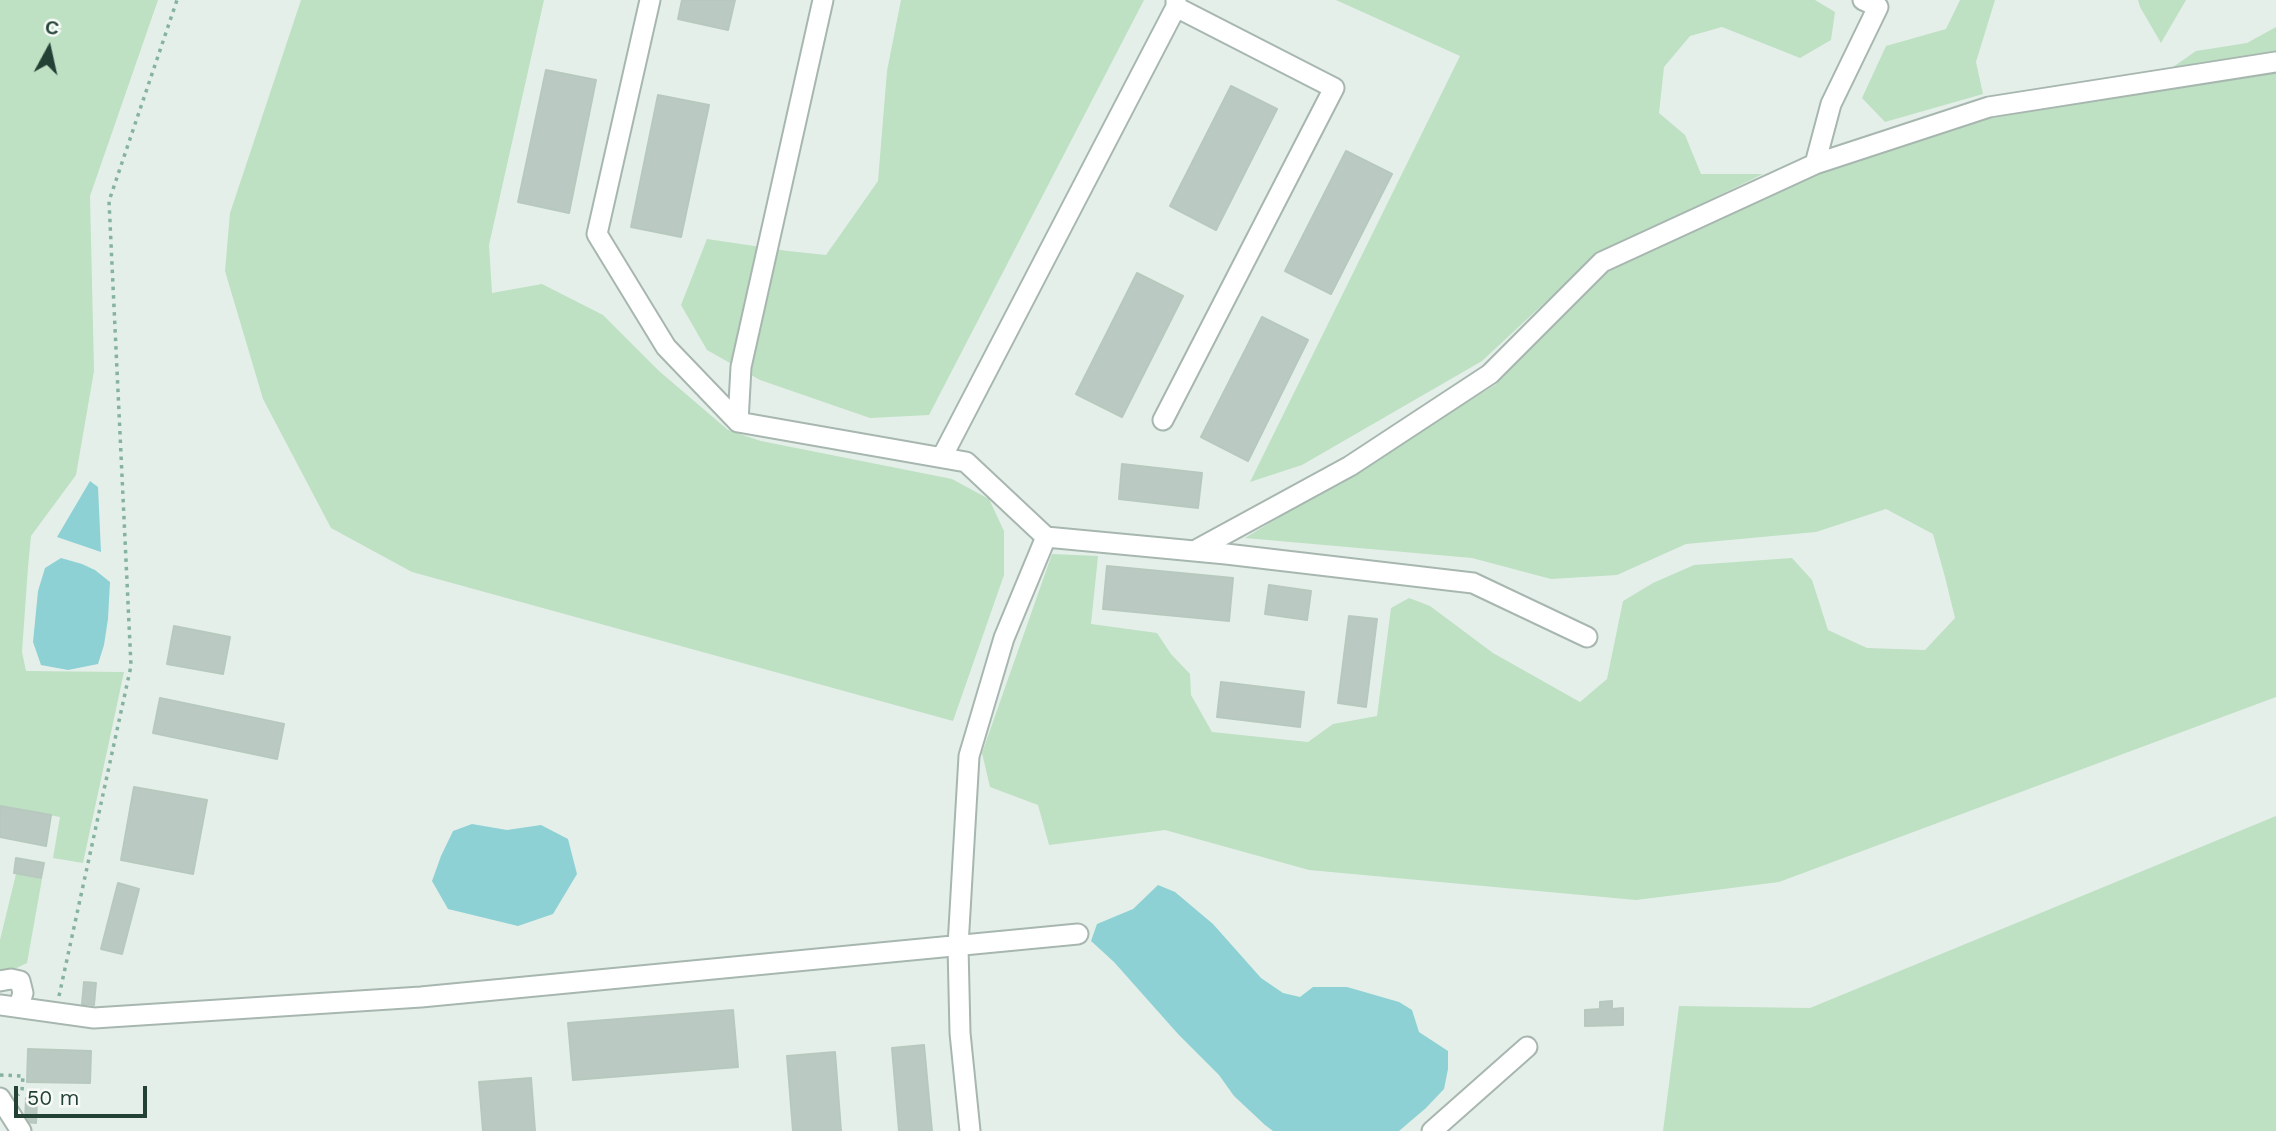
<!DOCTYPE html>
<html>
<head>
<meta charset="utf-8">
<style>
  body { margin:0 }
  #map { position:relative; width:2276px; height:1131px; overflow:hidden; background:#e5efe9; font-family:"Work Sans",sans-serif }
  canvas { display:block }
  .north { position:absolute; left:14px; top:14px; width:70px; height:70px; -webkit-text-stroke:5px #f6fbf8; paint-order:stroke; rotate:8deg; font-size:19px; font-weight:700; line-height:28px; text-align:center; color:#244136 }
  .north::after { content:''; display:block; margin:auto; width:24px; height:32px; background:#244136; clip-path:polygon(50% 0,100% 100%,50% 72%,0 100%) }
  .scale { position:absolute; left:14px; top:1086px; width:133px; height:32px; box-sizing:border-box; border:4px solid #244136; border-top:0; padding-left:9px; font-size:21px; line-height:24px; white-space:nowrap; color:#244136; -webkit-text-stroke:5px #f6fbf8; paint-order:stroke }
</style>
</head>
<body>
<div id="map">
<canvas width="2276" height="1131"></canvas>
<div class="north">С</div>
<div class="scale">50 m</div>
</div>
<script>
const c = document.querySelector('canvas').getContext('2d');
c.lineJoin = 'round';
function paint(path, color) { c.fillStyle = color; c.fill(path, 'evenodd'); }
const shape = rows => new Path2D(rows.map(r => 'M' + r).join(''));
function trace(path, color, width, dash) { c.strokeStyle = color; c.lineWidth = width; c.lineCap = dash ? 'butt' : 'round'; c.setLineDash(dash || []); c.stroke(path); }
paint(shape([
  [0,0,158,0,90,196,94,371,76,475,31,536,28,567,22,652,26,671,124,672,83,863,53,858,60,817,0,806],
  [301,0,544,0,489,245,492,293,542,284,603,315,659,371,728,430,761,441,952,479,989,499,1004,531,1004,575,953,721,412,572,331,528,263,399,225,271,230,213],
  [901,0,1144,0,929,415,870,418,760,380,707,350,681,305,707,239,788,251,826,255,878,181,887,71],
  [1336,0,1815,0,1835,12,1831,40,1800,58,1722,27,1690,36,1664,67,1659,113,1685,135,1701,174,1763,174,1595,256,1482,361,1302,465,1250,482,1460,56],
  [1960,0,1995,0,1976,62,1983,94,1885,122,1862,98,1886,46,1946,29],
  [2138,0,2186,0,2161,43,2140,7],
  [2276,27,2276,697,1779,882,1636,900,1309,870,1165,830,1049,845,1038,805,990,787,982,753,1052,554,1098,556,1091,624,1157,633,1171,654,1190,674,1191,695,1212,732,1308,742,1333,724,1377,716,1391,608,1409,598,1430,606,1493,653,1580,702,1607,679,1623,601,1653,583,1694,565,1792,558,1812,580,1828,630,1867,648,1925,650,1955,618,1945,577,1933,534,1886,509,1816,532,1686,544,1617,575,1551,579,1472,558,1245,538,1495,385,1605,272,1814,174,1991,118,2134,94,2196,51,2247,43],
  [2276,816,2276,1131,1663,1131,1679,1006,1810,1008],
  [16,874,42,879,27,963,0,976,0,940]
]), '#bee0c3');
paint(shape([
  [90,481,98,487,101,552,57,537],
  [61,558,82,564,95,570,110,582,108,619,104,645,98,664,68,670,41,665,33,642,38,591,45,568],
  [472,824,507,830,541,825,568,839,577,874,553,914,518,926,448,909,432,881,441,856,453,831],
  [1158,885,1175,892,1213,924,1261,978,1283,993,1300,997,1313,987,1347,987,1399,1002,1412,1010,1419,1032,1448,1051,1448,1069,1444,1089,1426,1108,1399,1131,1273,1131,1265,1125,1234,1096,1219,1075,1178,1034,1114,962,1091,941,1097,924,1133,909]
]), '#8dd1d4');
const building = shape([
  [682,0,735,0,728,30,678,19,682,0],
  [546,70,596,80,569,213,518,202,546,70],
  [1231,86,1277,109,1216,230,1170,206,1231,86],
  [658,95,709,105,681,237,631,227,658,95],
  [1346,151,1392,174,1331,294,1285,271,1346,151],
  [1137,273,1183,296,1122,417,1076,394,1137,273],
  [1262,317,1308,340,1248,461,1201,437,1262,317],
  [1122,464,1202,473,1198,508,1119,499,1122,464],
  [1107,566,1233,578,1229,621,1103,609,1107,566],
  [1269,585,1311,591,1307,620,1265,614,1269,585],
  [1349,616,1377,619,1366,707,1338,703,1349,616],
  [174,626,230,637,223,674,167,664,174,626],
  [1221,682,1304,692,1300,727,1217,717,1221,682],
  [160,698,284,724,277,759,153,733,160,698],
  [134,787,207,800,193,874,121,860,134,787],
  [0,806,51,815,46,846,0,837,0,806],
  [16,858,44,863,41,878,14,873,16,858],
  [118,883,139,889,122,954,101,949,118,883],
  [84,982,96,983,94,1005,82,1004,84,982],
  [1612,1001,1612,1009,1623,1008,1623,1025,1585,1026,1585,1010,1600,1009,1600,1002,1612,1001],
  [733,1010,738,1067,573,1080,568,1023,733,1010],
  [924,1045,932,1131,899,1131,892,1048,924,1045],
  [28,1049,91,1051,90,1083,27,1082,28,1049],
  [835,1052,841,1131,793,1131,787,1056,835,1052],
  [531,1078,535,1131,483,1131,479,1082,531,1078],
  [26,1098,37,1099,36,1123,25,1122,26,1098]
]);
paint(building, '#bacac2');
trace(building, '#b7c9bf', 2);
const minor = shape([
  [650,0,597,234,666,347,738,422],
  [823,0,741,367,738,422,966,462,1046,537],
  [1815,164,1831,104,1878,7,1863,0],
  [1163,420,1334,88,1176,7],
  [942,457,1176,7,1176,0],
  [1194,551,1350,466,1490,374,1602,262,1815,164,1989,107,2276,62],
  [0,981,11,979,20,981,23,993,19,1006],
  [0,1005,94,1018,421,997,1078,934],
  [0,1098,21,1131],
  [970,1131,960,1033,958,946,969,756,1004,638,1046,537,1226,554,1473,583,1587,637],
  [1432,1131,1527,1047]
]);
trace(minor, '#a7b7b0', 23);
trace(shape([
  [59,996,131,666,109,201,177,0],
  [0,1075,23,1076,22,1091,18,1095]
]), '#85b39f', 3.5, [3.5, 5]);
trace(minor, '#fff', 19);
</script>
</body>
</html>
